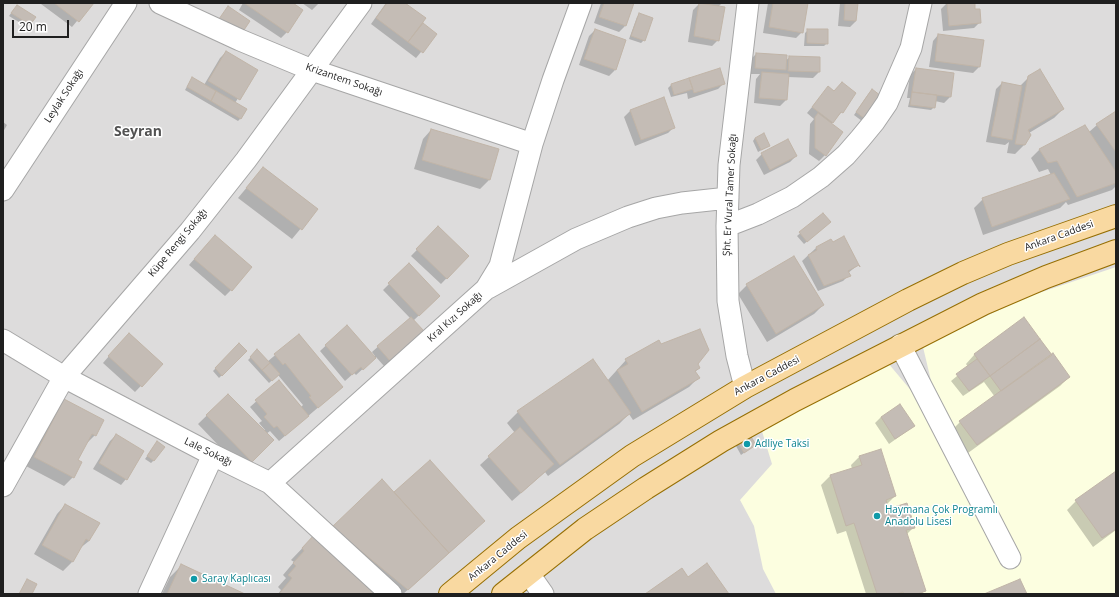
<!DOCTYPE html>
<html>
<head>
<meta charset="utf-8">
<style>
  body { margin:0 }
  #map { position:relative; width:1119px; height:597px; overflow:hidden; background:#efede5; font-family:"Open Sans",sans-serif }
  canvas { display:block }
  .frame { position:absolute; inset:0; border:4px solid #1f1f1f; pointer-events:none }
  .scale { position:absolute; left:12px; top:20px; width:57px; height:18px; box-sizing:border-box; border:2px solid #1f1f1f; border-top:0; padding-left:5px; font-size:12px; line-height:14px; white-space:nowrap; color:#1f1f1f; -webkit-text-stroke:3px #fff; paint-order:stroke }
</style>
</head>
<body>
<div id="map">
<canvas width="1119" height="597"></canvas>
<div class="frame"></div>
<div class="scale">20 m</div>
</div>
<script>
const c = document.querySelector('canvas').getContext('2d');
c.lineJoin = 'round';
function paint(path, color) { c.fillStyle = color; c.fill(path, 'evenodd'); }
const shape = rows => new Path2D(rows.map(r => 'M' + r).join(''));
function trace(path, color, width, dash) { c.strokeStyle = color; c.lineWidth = width; c.lineCap = dash ? 'butt' : 'round'; c.setLineDash(dash || []); c.stroke(path); }
function write(font, color, halo, rows, align = 'center') {
  c.font = font + ' "Open Sans",sans-serif'; c.lineWidth = 3; c.setLineDash([]); c.textBaseline = 'middle'; c.strokeStyle = halo; c.fillStyle = color; for (const [text, x, y, turn = 0] of rows) {
    c.save(); c.translate(x, y); c.rotate((+turn || 0) * Math.PI / 180); c.textAlign = isNaN(turn) ? turn : align; if (halo) c.strokeText(text, 0, 0); c.fillText(text, 0, 0); c.restore();
  }
}
paint(shape([
  [3,3,1116,3,1116,594,3,594]
]), '#dddcdc');
paint(shape([
  [1116,267,1116,593,776,594,763,569,754,526,740,500,772,464,761,428,888,363,914,394,932,385,923,347,1021,299]
]), '#fcfee0');
paint(shape([
  [92,3,72,27,41,4,41,3],
  [243,3,291,3,287,32,281,38,239,10],
  [302,3,319,3,312,10],
  [386,3,404,3,421,23,436,34,416,58,371,24],
  [601,3,633,3,625,26,619,32,594,23],
  [695,3,722,3,718,7,718,40,712,46,688,42,693,10,699,4],
  [768,3,807,3,802,32,796,38,763,33],
  [840,3,857,3,856,21,850,27,838,26],
  [947,3,974,3,974,10,980,22,974,28,943,31,941,9],
  [14,9,30,25,27,27,9,16],
  [640,14,644,40,641,43,629,39,637,17],
  [595,30,625,41,615,70,609,76,579,65,589,36],
  [808,30,827,43,824,46,804,46,805,33],
  [938,35,979,67,973,73,929,67,933,41],
  [226,52,256,70,235,103,240,119,238,121,185,90,190,81,204,85,220,58],
  [756,54,785,61,790,57,819,72,813,78,788,77,786,100,780,106,754,103,756,79,760,74,749,74,750,60],
  [916,69,950,97,944,103,935,101,934,107,931,110,908,107,910,98,907,98,910,75],
  [720,70,724,83,718,89,688,99,687,93,671,97,668,88,671,85],
  [1029,77,1063,109,1054,118,1029,133,1024,145,1015,154,1007,153,1009,142,1005,145,986,142,996,89,1002,83,1020,86],
  [842,83,848,105,831,124,825,155,819,161,809,154,810,124,814,119,807,113,828,88,833,92],
  [869,93,864,118,862,121,854,115],
  [630,111,674,127,668,133,635,146,624,117],
  [1116,112,1116,186,1112,190,1068,205,1066,202,1060,208,983,235,974,208,983,199,1051,175,1048,169,1039,172,1031,158,1040,149,1089,132,1097,125],
  [3,122,7,125,3,132],
  [431,130,498,150,489,180,480,189,414,169,423,139],
  [755,138,769,146,758,152,753,141],
  [762,154,796,156,790,162,764,175,756,160],
  [263,168,317,209,292,239,238,198],
  [823,214,827,225,804,244,797,236],
  [438,228,468,256,441,284,411,256],
  [209,242,231,290,225,296,189,265],
  [816,248,858,265,848,273,849,275,843,281,818,291,802,261],
  [794,258,823,305,814,314,767,342,738,294,747,285],
  [389,284,439,296,413,321,417,337,384,366,376,357,356,375,354,373,345,381,320,351,346,327,374,357,375,356,372,352,410,318,383,290],
  [1024,319,1069,377,1060,386,968,453,951,431,960,422,995,397,984,382,963,396,951,381,968,367,966,364,974,355],
  [299,335,342,387,279,441,270,431,266,434,273,440,242,470,198,424,228,395,264,431,265,430,259,423,262,421,250,407,279,381,301,407,303,405,278,375,269,383,248,360,257,351,267,362],
  [123,340,162,364,135,392,103,363],
  [239,345,246,351,219,378,213,371],
  [661,345,699,368,695,372,698,378,689,387,633,420,629,414,619,424,548,476,545,472,512,501,480,465,515,433,507,423,518,412,607,381,626,360],
  [64,400,95,435,86,444,77,460,73,477,64,486,26,466,56,409],
  [881,417,914,426,889,444,875,423],
  [116,435,126,479,121,485,93,469,110,441],
  [738,443,752,447,741,455,736,446],
  [155,445,154,460,151,463,145,459],
  [860,456,895,496,886,505,888,510,914,527,906,535,924,591,922,594,866,594,846,531,837,534,821,485,830,476,852,469,851,465],
  [430,461,475,530,403,594,388,594,321,539,394,493],
  [1116,472,1116,530,1093,547,1067,510,1076,501],
  [65,505,89,541,79,549,72,562,63,571,34,554,57,514],
  [314,536,379,594,278,594,281,590,278,587,286,578,283,575,294,562,291,560],
  [182,565,243,594,162,594,170,577]
]), '#0003');
const building = shape([
  [54,3,94,3,79,22,54,3],
  [244,3,293,3,303,10,288,33,244,3],
  [387,3,405,3,426,18,408,42,376,18,387,3],
  [604,3,634,3,626,26,599,17,604,3],
  [699,3,725,7,719,41,694,36,699,3],
  [773,3,808,3,803,33,769,27,773,3],
  [845,3,858,3,856,21,844,20,845,3],
  [947,3,975,3,975,9,980,9,981,23,949,26,947,3],
  [17,5,36,17,30,25,11,13,17,5],
  [228,6,250,21,242,33,219,19,228,6],
  [639,13,653,18,645,41,631,36,639,13],
  [423,23,437,34,423,53,408,42,423,23],
  [595,29,626,40,616,70,584,59,595,29],
  [807,29,828,29,828,44,807,43,807,29],
  [938,34,984,40,980,67,935,61,938,34],
  [226,51,258,70,240,100,208,81,226,51],
  [756,53,787,55,786,70,755,68,756,53],
  [789,56,820,57,820,72,788,71,789,56],
  [720,68,725,84,694,93,689,78,720,68],
  [916,68,954,73,951,97,912,92,916,68],
  [1040,69,1064,109,1028,130,1031,135,1025,145,1015,144,1028,76,1040,69],
  [762,72,789,74,787,100,759,98,762,72],
  [192,77,216,91,211,101,187,87,192,77],
  [689,78,693,89,674,95,671,84,689,78],
  [842,82,856,93,843,113,841,112,833,123,812,107,828,86,834,91,842,82],
  [1002,82,1022,86,1012,140,991,136,1002,82],
  [872,89,881,96,865,119,856,112,872,89],
  [216,91,247,109,241,119,211,101,216,91],
  [912,92,937,95,935,108,910,105,912,92],
  [664,97,675,128,641,140,630,110,664,97],
  [1116,111,1116,152,1096,124,1116,111],
  [818,113,843,132,826,156,815,148,815,117,818,113],
  [1085,125,1116,172,1116,183,1077,197,1057,161,1048,163,1039,149,1085,125],
  [431,129,499,149,490,180,422,160,431,129],
  [764,133,770,146,761,150,755,138,764,133],
  [788,139,797,156,770,170,761,153,788,139],
  [263,167,318,209,302,230,246,188,263,167],
  [1054,173,1070,199,992,227,982,198,1054,173],
  [823,213,831,222,807,242,799,232,823,213],
  [438,226,469,256,447,279,416,249,438,226],
  [215,235,252,267,232,291,194,259,215,235],
  [844,236,860,267,859,265,848,271,851,276,824,286,808,255,817,250,816,247,831,239,833,242,844,236],
  [794,256,824,305,776,334,746,284,794,256],
  [409,263,440,296,419,316,388,283,409,263],
  [411,317,424,331,390,361,377,346,411,317],
  [1024,317,1040,339,990,376,974,354,1024,317],
  [347,325,376,358,363,370,361,367,352,375,325,345,347,325],
  [700,329,709,350,698,364,700,368,695,371,700,378,642,412,617,370,628,364,625,359,659,340,661,344,700,329],
  [129,333,163,364,142,387,108,356,129,333],
  [299,334,343,387,318,408,309,397,311,396,285,363,283,365,274,354,299,334],
  [1040,339,1052,355,1001,391,990,376,1040,339],
  [239,343,247,351,222,376,215,368,239,343],
  [257,349,270,363,262,370,250,357,257,349],
  [1053,353,1070,377,977,445,959,421,1053,353],
  [593,359,631,413,560,465,517,411,593,359],
  [977,359,990,376,969,391,956,374,977,359],
  [270,363,280,374,272,381,262,370,270,363],
  [279,380,309,416,285,436,277,426,274,428,264,417,267,414,255,400,279,380],
  [228,394,274,440,252,462,206,415,228,394],
  [64,399,104,420,96,436,92,434,78,460,82,462,74,478,34,457,64,399],
  [900,404,915,426,895,439,881,417,900,404],
  [520,427,554,464,521,493,488,456,520,427],
  [116,434,144,451,127,480,99,463,116,434],
  [750,435,756,445,744,453,738,443,750,435],
  [157,441,165,447,154,461,147,456,157,441],
  [881,449,896,496,886,500,888,509,907,503,915,528,906,530,926,591,917,594,904,594,903,592,896,594,877,594,854,523,846,526,830,475,862,465,859,456,881,449],
  [430,460,485,521,449,553,394,492,430,460],
  [1116,471,1116,529,1102,538,1075,500,1116,471],
  [382,479,449,553,408,590,332,527,382,479],
  [65,504,100,523,89,541,86,539,73,562,42,545,65,504],
  [314,535,381,594,279,594,292,578,288,575,296,566,293,563,304,551,302,548,314,535],
  [707,563,729,594,645,594,682,568,688,577,707,563],
  [181,564,245,594,167,594,181,564],
  [27,579,37,584,32,594,19,594,27,579],
  [1020,579,1027,594,984,594,1020,579]
]);
paint(building, '#c4bcb5');
trace(building, '#c1b5a8', 1);
const minor = shape([
  [160,3,240,40,312,70,532,144],
  [3,190,126,3],
  [727,226,758,214,792,197,821,177,846,155,860,139,874,122,887,103,911,48,921,3],
  [488,288,576,239,628,217,656,208,682,203,728,198],
  [3,340,64,377,213,455,270,483,391,594],
  [900,345,1010,558],
  [745,387,737,356,728,301,727,226,729,165,748,3],
  [270,483,486,289,500,266,532,144,553,80,581,3],
  [3,486,64,377,190,231,246,160,361,3],
  [529,574,543,594],
  [149,594,213,455]
]);
const major = shape([
  [450,594,518,538,632,456,745,387,908,300,963,273,1008,254,1116,216],
  [503,594,585,529,646,488,721,441,795,400,983,304,1046,277,1116,251]
]);
trace(minor, '#a6a6a6', 23);
trace(major, '#966f04', 24);
trace(minor, '#fff', 21);
trace(major, '#f9d9a1', 22);
for (const [x, y, r, color] of [
  [747,444,4,"#0f9aa8"],
  [877,516,4,"#0f9aa8"],
  [194,579,4,"#0f9aa8"]
]) { const dot = new Path2D(); dot.arc(x, y, r, 0, 2 * Math.PI); c.fillStyle = color; c.fill(dot); trace(dot, '#fff', 1.5); }
write('10px', '#1f1f1f', '#fff', [
  ["Krizantem Sokağı",344,80,19],
  ["Leylak Sokağı",64,96,-57],
  ["Şht. Er Vural Tamer Sokağı",730,195,-87],
  ["Ankara Caddesi",1059,236,-20],
  ["Küpe Rengi Sokağı",178,243,-50],
  ["Kral Kızı Sokağı",455,317,-42],
  ["Ankara Caddesi",767,376,-28],
  ["Lale Sokağı",208,452,26],
  ["Ankara Caddesi",498,556,-39]
]);
write('10px', '#0d838f', '#fff', [
  ["Adliye Taksi",755,444],
  ["Haymana Çok Programlı",885,510],
  ["Anadolu Lisesi",885,522],
  ["Saray Kaplıcası",202,579]
], 'left');
write('bold 14px', '#525252', '#fff', [
  ["Seyran",138,132]
]);
</script>
</body>
</html>
